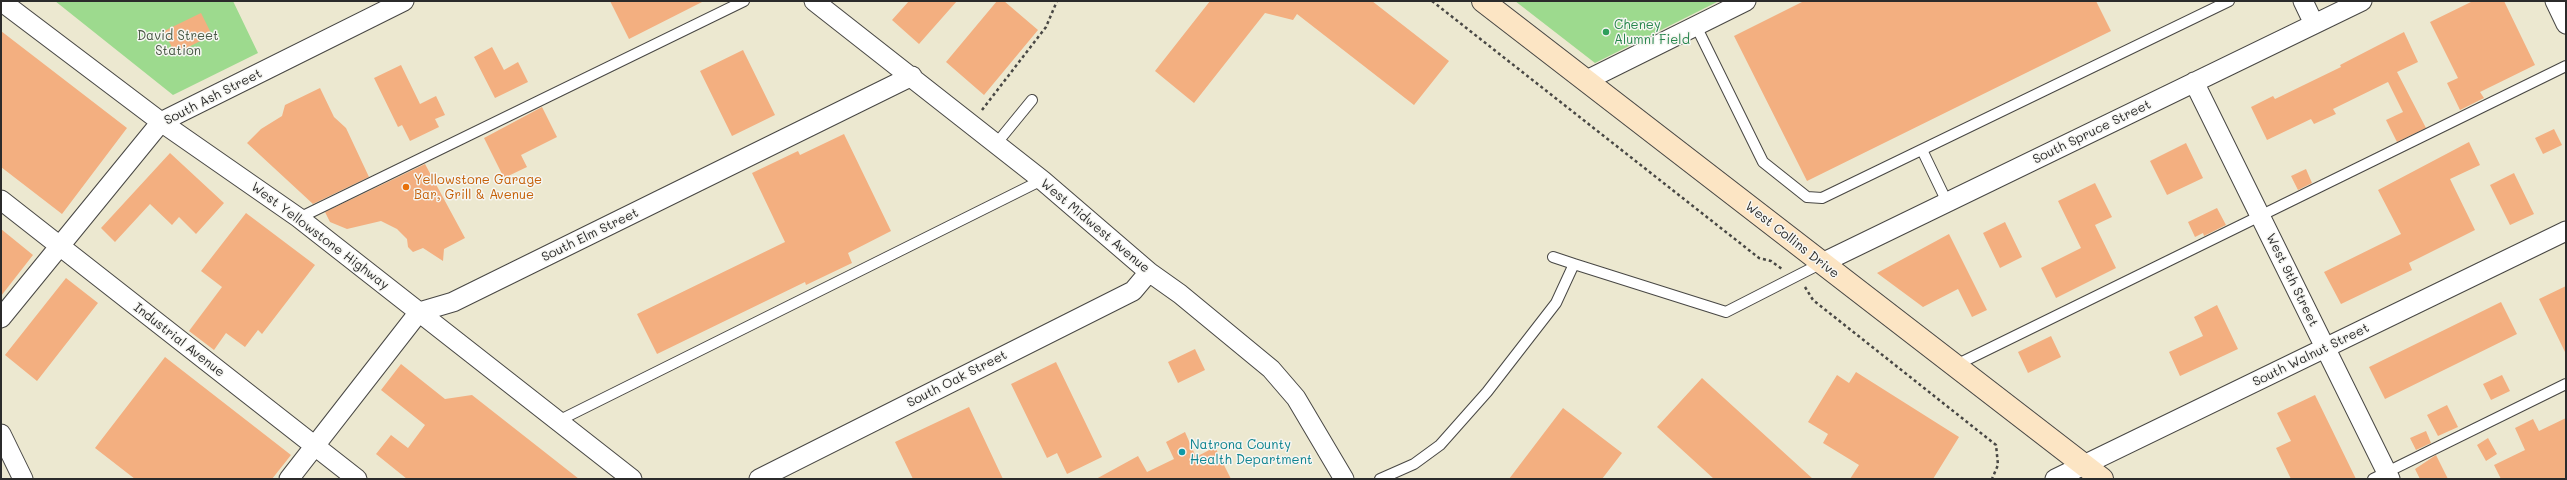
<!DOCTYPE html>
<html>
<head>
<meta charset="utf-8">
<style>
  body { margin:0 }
  #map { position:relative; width:2567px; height:480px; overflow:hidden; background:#ece8d0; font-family:Mali,sans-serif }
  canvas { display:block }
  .frame { position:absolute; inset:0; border:2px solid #2b2b2b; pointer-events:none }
</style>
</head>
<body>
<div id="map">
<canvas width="2567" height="480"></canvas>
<div class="frame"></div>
</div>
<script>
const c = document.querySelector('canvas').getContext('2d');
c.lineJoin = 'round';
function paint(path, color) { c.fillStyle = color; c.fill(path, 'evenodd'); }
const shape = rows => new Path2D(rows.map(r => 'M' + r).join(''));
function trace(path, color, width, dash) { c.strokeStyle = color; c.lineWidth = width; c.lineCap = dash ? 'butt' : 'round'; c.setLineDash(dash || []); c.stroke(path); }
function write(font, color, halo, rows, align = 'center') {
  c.font = font + ' Mali,sans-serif'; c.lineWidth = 3; c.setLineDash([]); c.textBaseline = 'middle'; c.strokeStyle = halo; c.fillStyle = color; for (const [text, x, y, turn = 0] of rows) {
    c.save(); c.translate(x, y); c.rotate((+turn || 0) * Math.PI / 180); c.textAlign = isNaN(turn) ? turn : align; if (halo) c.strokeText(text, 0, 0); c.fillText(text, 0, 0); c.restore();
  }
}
paint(shape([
  [55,1,233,1,258,53,173,95],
  [1515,1,1719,1,1595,63]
]), '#9dda8e');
paint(shape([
  [610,1,704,1,629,39],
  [909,1,957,1,919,44,892,20],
  [997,1,1004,1,1038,30,984,95,946,62],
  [1210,1,1372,1,1449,61,1414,105,1297,14,1293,20,1265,13,1194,103,1155,71],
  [1804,1,2096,1,2111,31,1807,181,1734,36],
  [2473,1,2504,1,2535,65,2480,92,2484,98,2460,110,2447,83,2458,78,2430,22],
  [201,13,212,35,175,54,164,31],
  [1,31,127,128,62,214,1,167],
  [2404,32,2418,62,2397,72,2426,128,2397,142,2386,120,2403,112,2388,82,2333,109,2336,114,2314,124,2311,119,2267,140,2251,107,2273,96,2275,99,2341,67,2340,65],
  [492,47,504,70,518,62,528,82,495,98,474,57],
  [743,50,775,115,732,136,700,71],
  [401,65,420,104,436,96,445,115,435,119,439,127,410,141,402,125,398,127,374,78],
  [320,88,334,117,346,128,369,177,313,204,247,143,261,129,282,116,285,105],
  [542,107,557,137,521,155,527,167,504,178,484,138],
  [2554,129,2562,145,2543,154,2535,138],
  [844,134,891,231,848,253,852,263,806,285,805,282,657,354,637,314,785,242,752,173,798,151,800,155],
  [2469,142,2480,165,2450,179,2475,230,2409,263,2412,270,2341,304,2324,272,2401,234,2378,190],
  [2186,143,2203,178,2167,195,2150,161],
  [170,153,224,203,196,234,179,217,172,225,150,204,115,242,101,228],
  [425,164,465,238,444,249,443,261,423,248,413,252,408,247,407,239,397,229,381,221,347,229,330,222,325,212],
  [2306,169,2312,183,2298,190,2291,176],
  [2514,173,2534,214,2510,225,2490,185],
  [2095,183,2112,217,2095,225,2116,268,2056,298,2041,268,2081,248,2058,201],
  [2217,208,2226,225,2204,236,2203,233,2195,237,2188,222],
  [246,213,315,265,262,334,258,330,245,347,226,333,214,350,189,331,222,287,201,271],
  [2005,222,2022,257,2000,268,1983,233],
  [1,229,33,255,1,296],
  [1949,234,1987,310,1972,317,1958,289,1923,307,1877,273],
  [66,278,98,303,37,381,5,355],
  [2566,286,2566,354,2539,299],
  [2501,302,2517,334,2385,399,2369,367],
  [2217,305,2238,349,2180,376,2169,352,2203,336,2194,317],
  [2051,336,2061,357,2028,373,2018,352],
  [1195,349,1205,370,1178,383,1168,362],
  [165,357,291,455,272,479,135,479,95,448],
  [1056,362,1102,457,1067,474,1057,453,1047,458,1011,384],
  [401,364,445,399,472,395,579,479,407,479,376,454,391,435,408,448,425,425,381,390],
  [1856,372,1959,437,1933,479,1850,479,1859,465,1823,443,1828,434,1808,422,1837,375,1849,383],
  [2502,375,2510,391,2491,400,2483,384],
  [1702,378,1813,479,1714,479,1657,427],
  [2315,395,2356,479,2291,479,2276,448,2291,441,2277,413],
  [2447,405,2458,427,2438,436,2427,415],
  [969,407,1003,479,913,479,895,442],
  [1563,408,1622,453,1602,479,1509,479],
  [2566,418,2566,479,2501,479,2494,465,2525,450,2515,428,2533,419,2539,431],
  [2426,431,2431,443,2416,450,2410,438],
  [1185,432,1196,457,1215,447,1231,479,1096,479,1138,456,1147,472,1174,459,1166,442],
  [2488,438,2497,454,2486,461,2477,445],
  [2436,455,2448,479,2420,479,2415,469]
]), '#f3af80');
const service = shape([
  [1696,26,1763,162,1807,197,1822,198,2229,1],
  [996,144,1032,100],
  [1922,150,1947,202],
  [299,218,744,1],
  [1553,257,1574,264],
  [1954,366,2566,66],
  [558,421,1042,180],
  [1380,479,1414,464,1440,445,1487,392,1556,303,1574,264,1726,312,1822,263],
  [2373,479,2566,384]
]);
const minor = shape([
  [1,1,161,122,299,218,632,479],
  [814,1,1042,180,1149,272,1180,294,1271,369,1296,398,1344,479],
  [2303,1,2314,24],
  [2555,1,2566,24],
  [1587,80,1746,1],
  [2194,82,2390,479],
  [1,200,357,479],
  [1822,263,2362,1],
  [1,318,161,122,404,1],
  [1,434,23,479],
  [289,479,419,312,453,302,912,76],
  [759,479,1133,291,1149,272],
  [2055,479,2566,231]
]);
const secondary = shape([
  [1483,1,2102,479]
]);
trace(service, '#484744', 12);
trace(minor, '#484744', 21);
trace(secondary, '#484744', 24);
trace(shape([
  [1432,1,1759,258,1771,261,1782,269],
  [982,110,1046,27,1057,1],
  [1805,287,1813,300,1996,445,1998,465,1992,479]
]), '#484744', 2.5, [3, 3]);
trace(service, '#fff', 10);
trace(minor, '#fff', 19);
trace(secondary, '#fce5c4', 22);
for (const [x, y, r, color] of [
  [1606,32,4,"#2e9e5b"],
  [406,187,4,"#e8710a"],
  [1182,452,4,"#0f9aa8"]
]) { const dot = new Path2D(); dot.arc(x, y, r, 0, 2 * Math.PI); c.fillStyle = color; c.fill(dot); trace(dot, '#f6f6f2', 1.5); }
write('13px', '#27864d', '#f6f6f2', [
  ["Cheney",1614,25],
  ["Alumni Field",1614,40]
], 'left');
write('13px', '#485744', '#f6f6f2', [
  ["David Street",178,36],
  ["Station",178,51]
]);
write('13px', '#2b2b2b', '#f6f6f2', [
  ["South Ash Street",213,97,-27],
  ["South Spruce Street",2092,132,-26],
  ["West Midwest Avenue",1095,226,40],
  ["South Elm Street",590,235,-26],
  ["West Yellowstone Highway",320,236,37],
  ["West Collins Drive",1792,240,38],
  ["West 9th Street",2292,280,64],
  ["Industrial Avenue",179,340,38],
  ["South Walnut Street",2311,355,-26],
  ["South Oak Street",957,379,-27]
]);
write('13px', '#c56008', '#f6f6f2', [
  ["Yellowstone Garage",414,180],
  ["Bar, Grill & Avenue",414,195]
], 'left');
write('13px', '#0d838f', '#f6f6f2', [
  ["Natrona County",1190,445],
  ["Health Department",1190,460]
], 'left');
</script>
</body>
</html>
